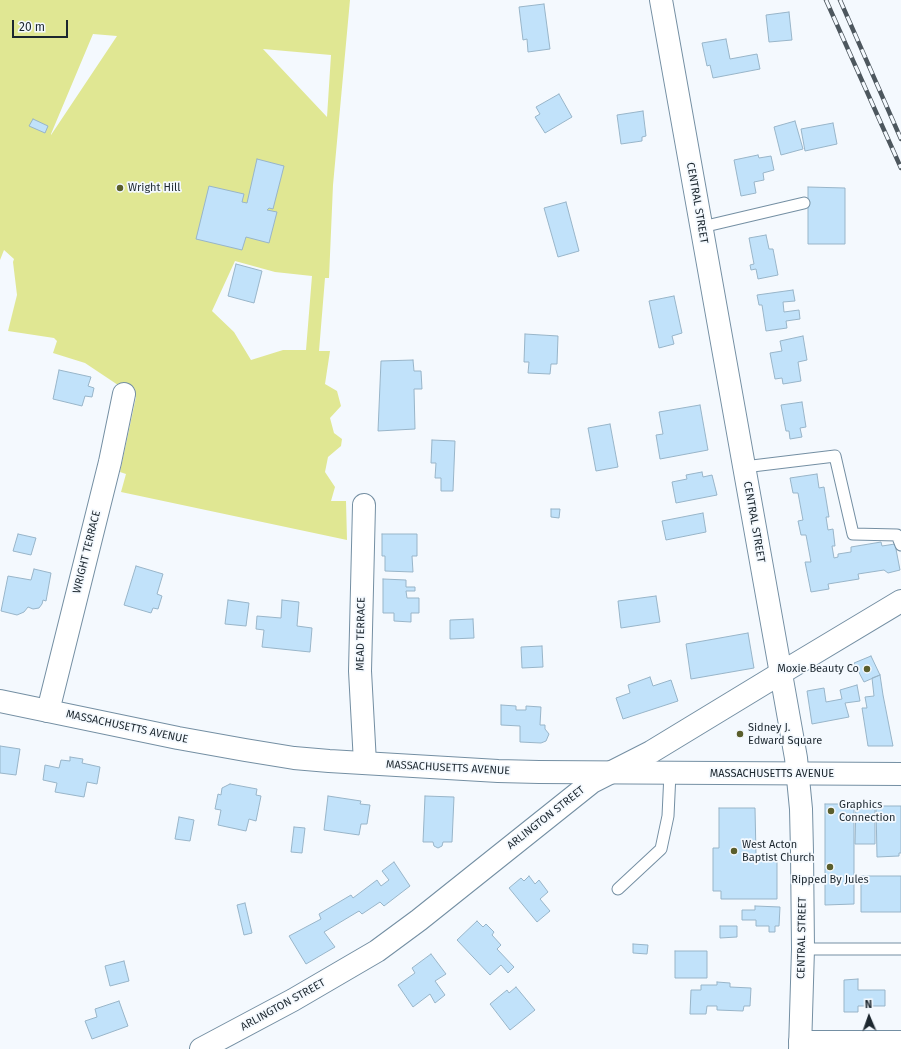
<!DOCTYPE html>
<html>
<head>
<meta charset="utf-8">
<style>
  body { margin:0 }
  #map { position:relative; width:901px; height:1049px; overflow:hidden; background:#f4f9fe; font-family:"Fira Sans",sans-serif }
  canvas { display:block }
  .north { position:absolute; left:849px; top:997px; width:40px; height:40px; -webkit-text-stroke:3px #f4f9fe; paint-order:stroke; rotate:358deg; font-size:11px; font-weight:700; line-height:16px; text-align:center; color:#1c272f }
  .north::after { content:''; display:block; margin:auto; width:14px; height:18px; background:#1c272f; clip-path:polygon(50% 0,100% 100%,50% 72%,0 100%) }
  .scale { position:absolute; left:12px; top:20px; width:56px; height:18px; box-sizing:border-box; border:2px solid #1c272f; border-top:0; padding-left:5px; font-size:12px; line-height:14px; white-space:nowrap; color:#1c272f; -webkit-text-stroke:3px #f4f9fe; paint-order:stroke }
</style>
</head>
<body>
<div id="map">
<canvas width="901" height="1049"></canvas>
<div class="north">N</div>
<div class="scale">20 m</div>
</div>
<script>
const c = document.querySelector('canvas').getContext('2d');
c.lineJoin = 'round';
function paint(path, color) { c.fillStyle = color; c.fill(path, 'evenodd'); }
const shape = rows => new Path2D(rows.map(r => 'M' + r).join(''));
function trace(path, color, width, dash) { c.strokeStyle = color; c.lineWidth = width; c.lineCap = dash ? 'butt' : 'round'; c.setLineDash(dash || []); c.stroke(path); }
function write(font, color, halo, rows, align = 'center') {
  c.font = font + ' "Fira Sans",sans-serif'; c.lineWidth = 3.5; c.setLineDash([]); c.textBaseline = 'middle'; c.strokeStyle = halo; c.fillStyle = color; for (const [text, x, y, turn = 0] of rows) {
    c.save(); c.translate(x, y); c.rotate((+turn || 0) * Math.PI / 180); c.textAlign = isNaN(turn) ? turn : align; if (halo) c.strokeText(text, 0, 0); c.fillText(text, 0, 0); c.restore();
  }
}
paint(shape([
  [0,0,350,0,333,185,329,278,325,278,319,351,330,351,325,384,337,391,341,406,330,418,334,433,342,439,341,446,328,457,325,472,335,487,331,501,346,501,347,540,121,492,126,474,120,472,136,397,85,363,53,353,57,341,54,338,8,331,17,295,13,262,14,259,4,250,0,260],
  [93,34,117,36,51,135,51,134],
  [263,49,331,55,327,117],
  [235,261,275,272,312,276,306,350,283,350,251,360,234,332,212,311]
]), '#e0e793');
const building = shape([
  [544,4,550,49,528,52,527,39,523,40,519,7,544,4],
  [789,12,792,40,769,42,766,15,789,12],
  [726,39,730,59,757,54,760,69,713,78,710,65,707,66,702,43,726,39],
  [559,94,572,117,545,133,535,117,540,114,536,107,559,94],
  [643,111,646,136,642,137,642,141,621,144,617,115,643,111],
  [33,119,48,126,45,133,29,126,33,119],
  [795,121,803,149,781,155,774,127,795,121],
  [833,123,837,144,805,151,801,129,833,123],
  [758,155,759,158,771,156,774,170,763,173,764,180,754,182,756,193,741,196,734,160,758,155],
  [257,159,284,166,273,209,269,208,267,210,277,212,269,243,246,237,242,250,196,239,209,186,244,194,242,202,247,203,257,159],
  [808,187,845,188,845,244,808,244,808,187],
  [566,202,579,251,558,257,544,208,566,202],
  [766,235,769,249,773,249,778,275,758,279,756,269,751,270,750,265,754,264,749,238,766,235],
  [236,264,262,271,254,303,228,296,236,264],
  [793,290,795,301,783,302,784,312,799,310,800,319,786,321,787,328,766,331,762,305,759,305,757,295,793,290],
  [674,296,682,333,672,336,674,344,659,348,649,301,674,296],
  [525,334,558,336,557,364,551,364,550,374,528,373,529,362,524,362,525,334],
  [803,336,807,360,798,362,801,381,783,384,782,378,775,379,770,353,782,351,780,341,803,336],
  [413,360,414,371,421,371,422,389,414,389,415,429,378,431,381,361,413,360],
  [59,370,91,377,88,386,94,388,92,397,85,396,82,406,53,399,59,370],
  [802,402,806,427,800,428,802,437,790,439,789,431,786,431,781,405,802,402],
  [700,405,708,450,660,459,656,435,663,434,659,412,700,405],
  [610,424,618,467,596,471,588,428,610,424],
  [432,440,455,441,453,491,441,491,441,478,435,478,436,463,431,463,432,440],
  [702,472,703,477,712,475,717,495,676,503,672,482,687,479,686,475,702,472],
  [817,474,819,488,824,487,829,517,826,517,828,530,833,529,835,546,832,546,834,558,838,557,838,554,851,552,851,547,881,542,882,546,895,544,900,570,888,573,884,570,858,574,859,579,828,584,829,589,811,592,805,562,811,562,806,535,801,535,798,521,803,520,798,493,793,493,790,478,817,474],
  [551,509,560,509,559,518,551,517,551,509],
  [703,513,706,532,666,540,662,521,703,513],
  [18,534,36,538,31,555,13,551,18,534],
  [382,534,417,534,417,556,412,556,413,572,385,571,385,556,382,556,382,534],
  [136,566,163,574,157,594,162,596,158,609,153,608,151,613,124,605,136,566],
  [34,569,51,573,46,601,43,600,42,604,39,608,33,609,28,607,24,612,17,615,1,611,8,576,31,580,34,569],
  [383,579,406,580,406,587,415,587,415,591,406,591,407,598,419,598,419,613,411,613,411,622,394,621,394,613,383,613,383,579],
  [656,596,660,622,621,628,618,601,656,596],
  [228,600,249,603,246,626,225,624,228,600],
  [282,600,299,602,297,626,312,628,310,652,262,647,264,630,256,629,257,616,281,618,282,600],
  [473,619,474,638,450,639,450,620,473,619],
  [748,633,754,668,691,679,686,644,748,633],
  [542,646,543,667,522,668,521,647,542,646],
  [871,656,880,675,864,682,854,663,871,656],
  [880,675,883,695,893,746,868,746,862,708,867,708,865,697,874,696,872,678,880,675],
  [650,677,653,686,671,680,678,701,623,719,616,698,630,693,628,685,650,677],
  [857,685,860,701,845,703,849,717,812,724,807,691,824,688,826,702,842,699,840,690,857,685],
  [501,705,516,706,516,710,526,710,526,706,541,707,540,725,545,725,545,729,549,734,546,741,541,743,520,742,520,726,501,725,501,705],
  [0,746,20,749,16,775,0,773,0,746],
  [70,757,83,759,82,763,100,767,97,784,87,782,84,797,55,792,57,783,43,780,45,765,59,768,61,760,70,761,70,757],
  [230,784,257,789,256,795,261,796,256,821,249,819,246,831,218,825,221,810,215,809,218,794,221,795,222,788,230,784],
  [328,796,361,801,360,804,370,805,367,824,361,824,359,835,324,830,328,796],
  [425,796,454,797,452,842,443,842,442,846,438,848,434,846,433,842,423,842,425,796],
  [825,804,854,804,854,904,825,905,825,804],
  [856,804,875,804,875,844,855,844,856,804],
  [876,806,901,806,901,853,899,853,899,856,877,857,876,806],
  [719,808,755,808,756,855,777,855,777,899,721,899,721,891,713,891,713,848,719,848,719,808],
  [179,817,194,820,190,841,175,839,179,817],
  [294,827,305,828,302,853,291,852,294,827],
  [394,862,410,886,384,906,380,902,362,914,359,911,324,932,335,947,306,964,289,936,321,919,319,914,351,895,353,898,377,880,381,886,389,880,382,871,394,862],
  [529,876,535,884,539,880,548,892,540,899,550,911,537,922,509,888,521,878,524,881,529,876],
  [861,876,901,876,901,912,861,912,861,876],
  [245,903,252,933,244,935,237,905,245,903],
  [755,906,780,907,779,926,775,926,775,932,769,932,769,926,756,926,756,920,742,920,742,910,755,910,755,906],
  [477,921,483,927,486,924,494,932,492,935,501,945,497,949,514,967,508,973,501,965,490,975,457,940,477,921],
  [720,926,737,926,737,937,720,938,720,926],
  [633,944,648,945,647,954,633,953,633,944],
  [675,951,707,951,707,978,675,978,675,951],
  [431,954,446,974,435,981,445,995,435,1003,430,994,413,1007,398,985,415,973,412,968,431,954],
  [124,961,129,981,110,986,105,966,124,961],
  [858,979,858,990,885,990,885,1006,858,1006,858,1012,844,1012,844,980,858,979],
  [717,982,730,983,730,987,751,988,750,1006,744,1006,743,1011,717,1010,717,1006,707,1006,706,1014,690,1014,691,990,701,990,701,985,717,985,717,982],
  [516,987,535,1010,510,1030,490,1004,507,990,509,993,516,987],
  [119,1001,128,1026,92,1039,85,1021,97,1017,95,1009,119,1001]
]);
paint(building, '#c1e2fa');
trace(building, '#98b5c9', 1);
const service = shape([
  [702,227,804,203],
  [744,467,835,456,853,534,897,535,901,545],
  [618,889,661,849,668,816,670,773],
  [803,949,901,949]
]);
const minor = shape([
  [364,505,360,671,365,763],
  [48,711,110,462,124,394],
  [800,1042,901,1042],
  [201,1049,293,1000,377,951,419,920,592,782,651,752,781,673]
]);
const tertiary = shape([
  [661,0,796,758,801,809,802,852,803,949,800,1049],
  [781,673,901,601]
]);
const secondary = shape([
  [0,701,178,738,245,750,294,758,329,761,498,771,539,772,901,774]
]);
trace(service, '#748fa3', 13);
trace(minor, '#748fa3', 24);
trace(tertiary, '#748fa3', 24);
trace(secondary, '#748fa3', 24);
trace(service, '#fff', 11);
trace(minor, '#fff', 22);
trace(tertiary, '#fff', 22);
trace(secondary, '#fff', 22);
const rail = shape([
  [826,0,901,168],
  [840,0,901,139]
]);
trace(rail, '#4d575e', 4.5);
trace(rail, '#f4f9fe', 3, [9]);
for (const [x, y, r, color] of [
  [120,188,4,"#5a5e2c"],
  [867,669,4,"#5a5e2c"],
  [740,734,4,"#5a5e2c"],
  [831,811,4,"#5a5e2c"],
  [734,851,4,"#5a5e2c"],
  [830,867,4,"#5a5e2c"]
]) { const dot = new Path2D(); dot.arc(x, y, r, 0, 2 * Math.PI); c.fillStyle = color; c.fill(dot); trace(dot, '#f4f9fe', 1.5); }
write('11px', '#1c272f', '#f4f9fe', [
  ["Wright Hill",128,188],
  ["Moxie Beauty Co",859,669,"right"],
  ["Sidney J.",748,728],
  ["Edward Square",748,741],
  ["Graphics",839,805],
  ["Connection",839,818],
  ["West Acton",742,845],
  ["Baptist Church",742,858],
  ["Ripped By Jules",830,880,"center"]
], 'left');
write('11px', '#1c272f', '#f4f9fe', [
  ["CENTRAL STREET",697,203,80],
  ["CENTRAL STREET",754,522,80],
  ["WRIGHT TERRACE",87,552,-76],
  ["MEAD TERRACE",361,634,-89],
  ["MASSACHUSETTS AVENUE",127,727,12],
  ["MASSACHUSETTS AVENUE",448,768,3],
  ["MASSACHUSETTS AVENUE",772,774],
  ["ARLINGTON STREET",546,818,-38],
  ["CENTRAL STREET",802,938,-89],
  ["ARLINGTON STREET",283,1005,-29]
]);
</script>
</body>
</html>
